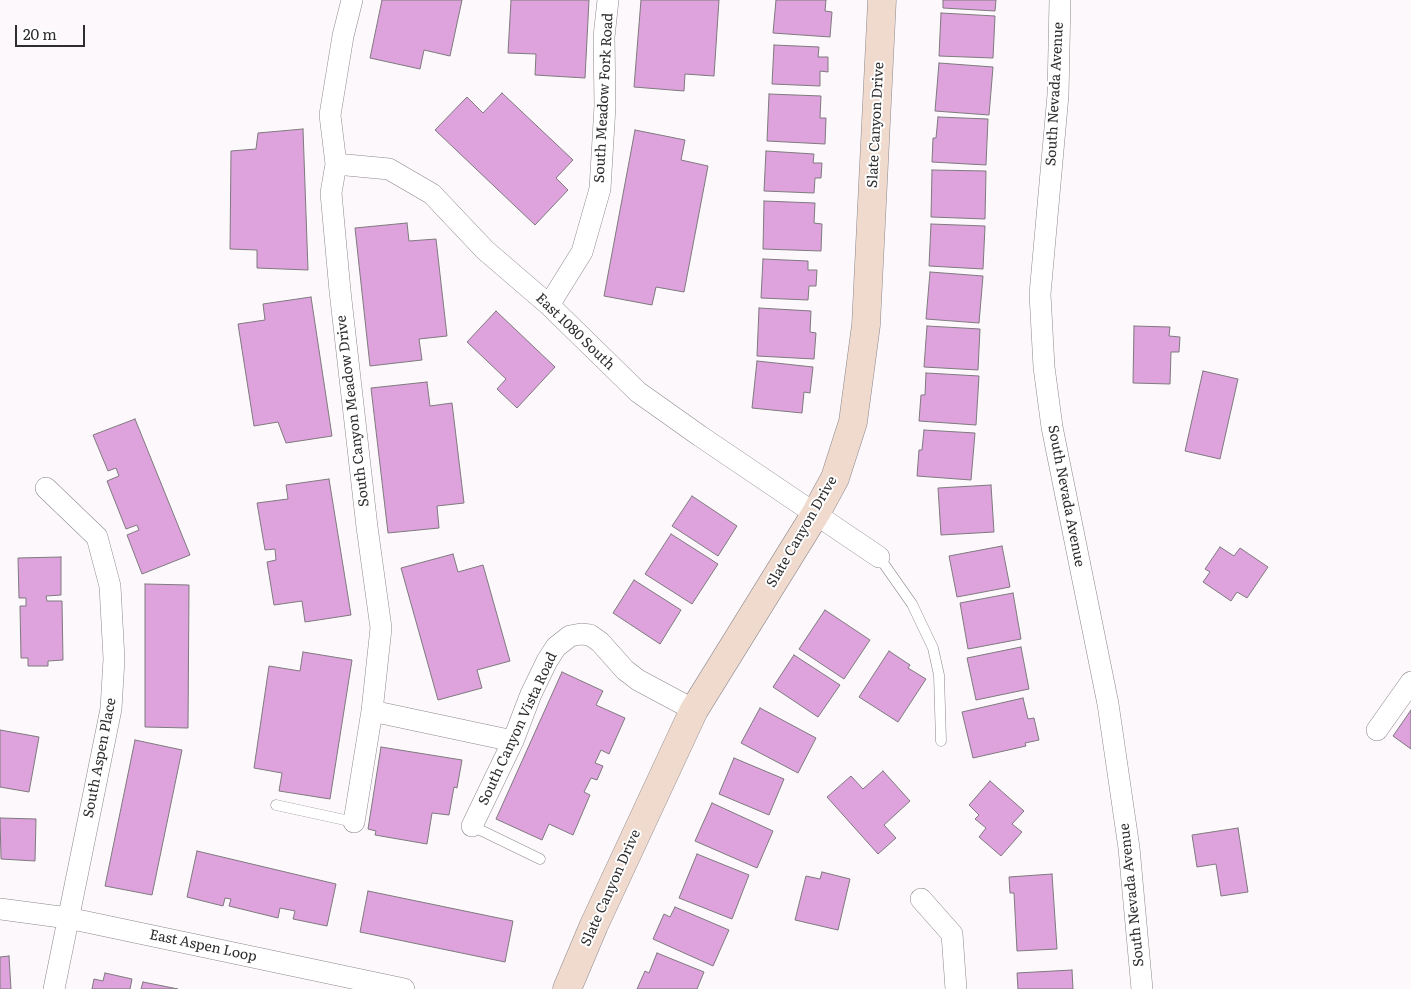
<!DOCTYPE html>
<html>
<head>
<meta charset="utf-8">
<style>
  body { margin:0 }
  #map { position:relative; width:1411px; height:989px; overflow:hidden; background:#fcf8fc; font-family:Literata,serif }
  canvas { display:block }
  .scale { position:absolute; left:15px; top:25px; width:70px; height:22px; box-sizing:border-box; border:2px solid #2f2e2f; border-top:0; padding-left:6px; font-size:15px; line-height:18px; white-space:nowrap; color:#2f2e2f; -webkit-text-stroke:4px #fff; paint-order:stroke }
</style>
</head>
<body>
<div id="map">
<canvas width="1411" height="989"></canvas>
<div class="scale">20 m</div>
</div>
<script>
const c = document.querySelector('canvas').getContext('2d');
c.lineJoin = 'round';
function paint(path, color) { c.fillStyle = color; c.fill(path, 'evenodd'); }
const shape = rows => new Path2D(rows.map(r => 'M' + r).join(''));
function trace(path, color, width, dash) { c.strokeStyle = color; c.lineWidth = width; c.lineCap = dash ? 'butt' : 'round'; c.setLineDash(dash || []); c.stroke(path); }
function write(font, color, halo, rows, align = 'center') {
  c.font = font + ' Literata,serif'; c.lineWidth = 4; c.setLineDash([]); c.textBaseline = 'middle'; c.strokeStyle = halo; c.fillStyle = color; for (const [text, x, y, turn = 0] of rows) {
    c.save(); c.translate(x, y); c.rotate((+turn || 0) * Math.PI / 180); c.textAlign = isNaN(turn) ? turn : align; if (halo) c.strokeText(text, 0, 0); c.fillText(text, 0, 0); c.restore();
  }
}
const building = shape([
  [382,0,462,0,450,56,424,50,420,69,370,58,382,0],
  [511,0,589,0,585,78,535,75,536,54,508,53,511,0],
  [641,0,719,0,714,76,685,74,684,91,634,87,641,0],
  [776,0,826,0,825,11,832,12,830,37,773,33,776,0],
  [943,0,996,0,995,11,943,8,943,0],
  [941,13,995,16,993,58,939,56,941,13],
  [774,45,819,47,818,57,828,57,828,72,820,71,820,86,772,84,774,45],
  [939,63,993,67,989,115,935,111,939,63],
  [502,93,573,160,556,178,568,190,535,225,435,130,467,97,483,113,502,93],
  [769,94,821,96,820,118,826,118,825,144,767,141,769,94],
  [938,117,988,119,986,165,932,162,933,138,936,138,938,117],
  [303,129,308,270,257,268,257,250,230,249,231,151,256,149,258,133,303,129],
  [635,130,685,140,681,160,708,166,684,292,656,287,652,305,604,296,635,130],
  [766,151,814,154,813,163,822,163,821,178,815,178,814,193,764,191,766,151],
  [932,170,986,171,985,219,931,217,932,170],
  [764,201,815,203,814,223,822,224,821,251,763,249,764,201],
  [407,223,409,241,436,239,447,336,419,339,422,360,370,366,355,228,407,223],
  [931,224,985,226,983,269,929,266,931,224],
  [763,259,808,261,808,270,817,270,816,286,809,286,808,300,761,298,763,259],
  [930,272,983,276,979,323,926,319,930,272],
  [311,297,332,436,286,443,278,422,254,426,238,324,265,320,263,304,311,297],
  [759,308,811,311,810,332,816,333,814,359,757,356,759,308],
  [496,311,555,367,517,408,497,389,506,379,467,342,496,311],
  [927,326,980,329,978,370,924,367,927,326],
  [1134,326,1170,327,1169,336,1180,337,1179,352,1171,352,1170,384,1133,383,1134,326],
  [757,361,813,367,810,393,804,392,802,413,752,408,757,361],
  [1203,371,1238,379,1220,459,1185,451,1203,371],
  [926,373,979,376,976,425,919,421,921,395,925,395,926,373],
  [427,382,430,406,452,403,464,503,437,506,439,528,388,533,371,388,427,382],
  [135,419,190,555,142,574,127,535,139,530,137,525,126,529,107,481,119,476,116,468,108,471,93,435,135,419],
  [924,430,975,433,971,480,917,476,919,450,922,450,924,430],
  [329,479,351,615,305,622,302,601,274,605,267,562,276,560,275,549,265,550,257,503,288,499,286,485,329,479],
  [991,485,994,532,941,535,938,488,991,485],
  [692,496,737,526,718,556,672,526,692,496],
  [671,534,718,564,692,604,645,574,671,534],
  [1002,546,1010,587,957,597,949,556,1002,546],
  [1220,547,1234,556,1240,548,1268,567,1247,598,1237,592,1231,601,1203,582,1210,572,1205,569,1220,547],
  [453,554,458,572,483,565,510,661,477,670,482,688,438,700,401,568,453,554],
  [61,557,61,595,46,596,47,601,62,601,63,660,48,661,48,666,28,666,28,658,21,658,20,606,26,606,26,598,19,598,18,558,61,557],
  [634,580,681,610,660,644,613,613,634,580],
  [145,584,189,585,188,728,145,727,145,584],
  [1013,593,1021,639,968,649,960,603,1013,593],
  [825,610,870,640,844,679,799,649,825,610],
  [1021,647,1029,689,976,700,967,658,1021,647],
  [889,651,910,665,908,668,926,679,898,722,859,697,889,651],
  [303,652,352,660,330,799,279,791,282,773,254,768,269,666,300,671,303,652],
  [794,655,840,685,818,717,773,687,794,655],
  [562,672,603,691,596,705,625,718,609,754,601,750,595,763,603,766,597,780,591,778,584,792,590,795,573,835,549,824,542,840,496,819,562,672],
  [1023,698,1028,719,1034,718,1039,740,1025,743,1026,746,973,758,962,712,1023,698],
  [760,708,816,738,798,773,741,743,760,708],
  [1411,710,1411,749,1393,736,1411,710],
  [0,730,39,737,29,792,0,787,0,730],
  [135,740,182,750,152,895,105,886,135,740],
  [381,747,462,760,457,788,454,787,449,815,432,813,427,844,375,835,376,831,368,829,381,747],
  [734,758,784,779,769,815,719,794,734,758],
  [883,771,910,801,884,825,896,838,878,854,827,797,851,776,863,789,883,771],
  [990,781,1024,811,1012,824,1022,832,1001,856,979,837,986,828,975,819,979,815,969,805,990,781],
  [712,803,773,831,757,868,695,841,712,803],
  [0,818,36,819,35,861,1,859,0,818],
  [1238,828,1248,892,1221,896,1216,864,1197,867,1192,835,1238,828],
  [197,851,336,884,327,926,293,919,295,911,280,908,278,918,229,906,231,899,225,898,223,906,187,897,197,851],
  [697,854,749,875,732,919,679,898,697,854],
  [822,872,850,879,838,930,795,920,806,876,820,879,822,872],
  [1052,874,1057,949,1017,951,1014,893,1010,893,1009,877,1052,874],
  [368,891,513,921,505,962,360,932,368,891],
  [675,907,729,930,713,966,653,939,664,914,670,917,675,907],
  [657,953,704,972,697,989,637,989,645,971,649,973,657,953],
  [9,956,11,989,0,989,0,957,9,956],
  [1072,970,1073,989,1018,989,1017,973,1072,970],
  [105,973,132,979,130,989,92,989,94,979,103,981,105,973],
  [143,982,178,989,141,989,143,982]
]);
paint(building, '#dea2dc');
trace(building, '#7e7a7e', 1);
const lane = shape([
  [879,557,912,604,933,648,939,675,941,741],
  [276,805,354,822],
  [472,826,540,859]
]);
const street = shape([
  [352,0,343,36,330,115,336,164,331,193,340,291,367,527,381,628,372,711,354,822],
  [1060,0,1058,95,1040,294,1044,367,1052,427,1108,704,1129,848,1142,989],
  [336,164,389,169,432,194,485,250,549,305,638,392,700,436,879,557],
  [549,305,582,252,600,189,605,106,604,37,608,0],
  [46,488,97,537,110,586,114,659,111,709,54,989],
  [372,711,513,741],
  [1377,730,1411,682],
  [472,826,513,741,531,694,547,661,556,647,570,636,581,634,590,635,600,642,625,670,638,680,694,710],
  [921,899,952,934,956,989],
  [0,909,68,918,404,989]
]);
const secondary = shape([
  [567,989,594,925,694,710,816,513,835,478,853,422,866,325,882,0]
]);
trace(lane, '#8c888c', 11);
trace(street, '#8c888c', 22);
trace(secondary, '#8c888c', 29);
trace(lane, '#fff', 10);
trace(street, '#fff', 21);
trace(secondary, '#efdacd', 28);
write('14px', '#2f2e2f', '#fff', [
  ["South Nevada Avenue",1055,94,-87],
  ["South Meadow Fork Road",604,98,-87],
  ["Slate Canyon Drive",876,125,-87],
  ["East 1080 South",575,332,44],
  ["South Canyon Meadow Drive",353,411,-97],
  ["South Nevada Avenue",1066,496,79],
  ["Slate Canyon Drive",802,532,-60],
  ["South Canyon Vista Road",518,729,-65],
  ["South Aspen Place",100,758,-79],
  ["Slate Canyon Drive",611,888,-66],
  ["South Nevada Avenue",1132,895,-96],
  ["East Aspen Loop",203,946,12]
]);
</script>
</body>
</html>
